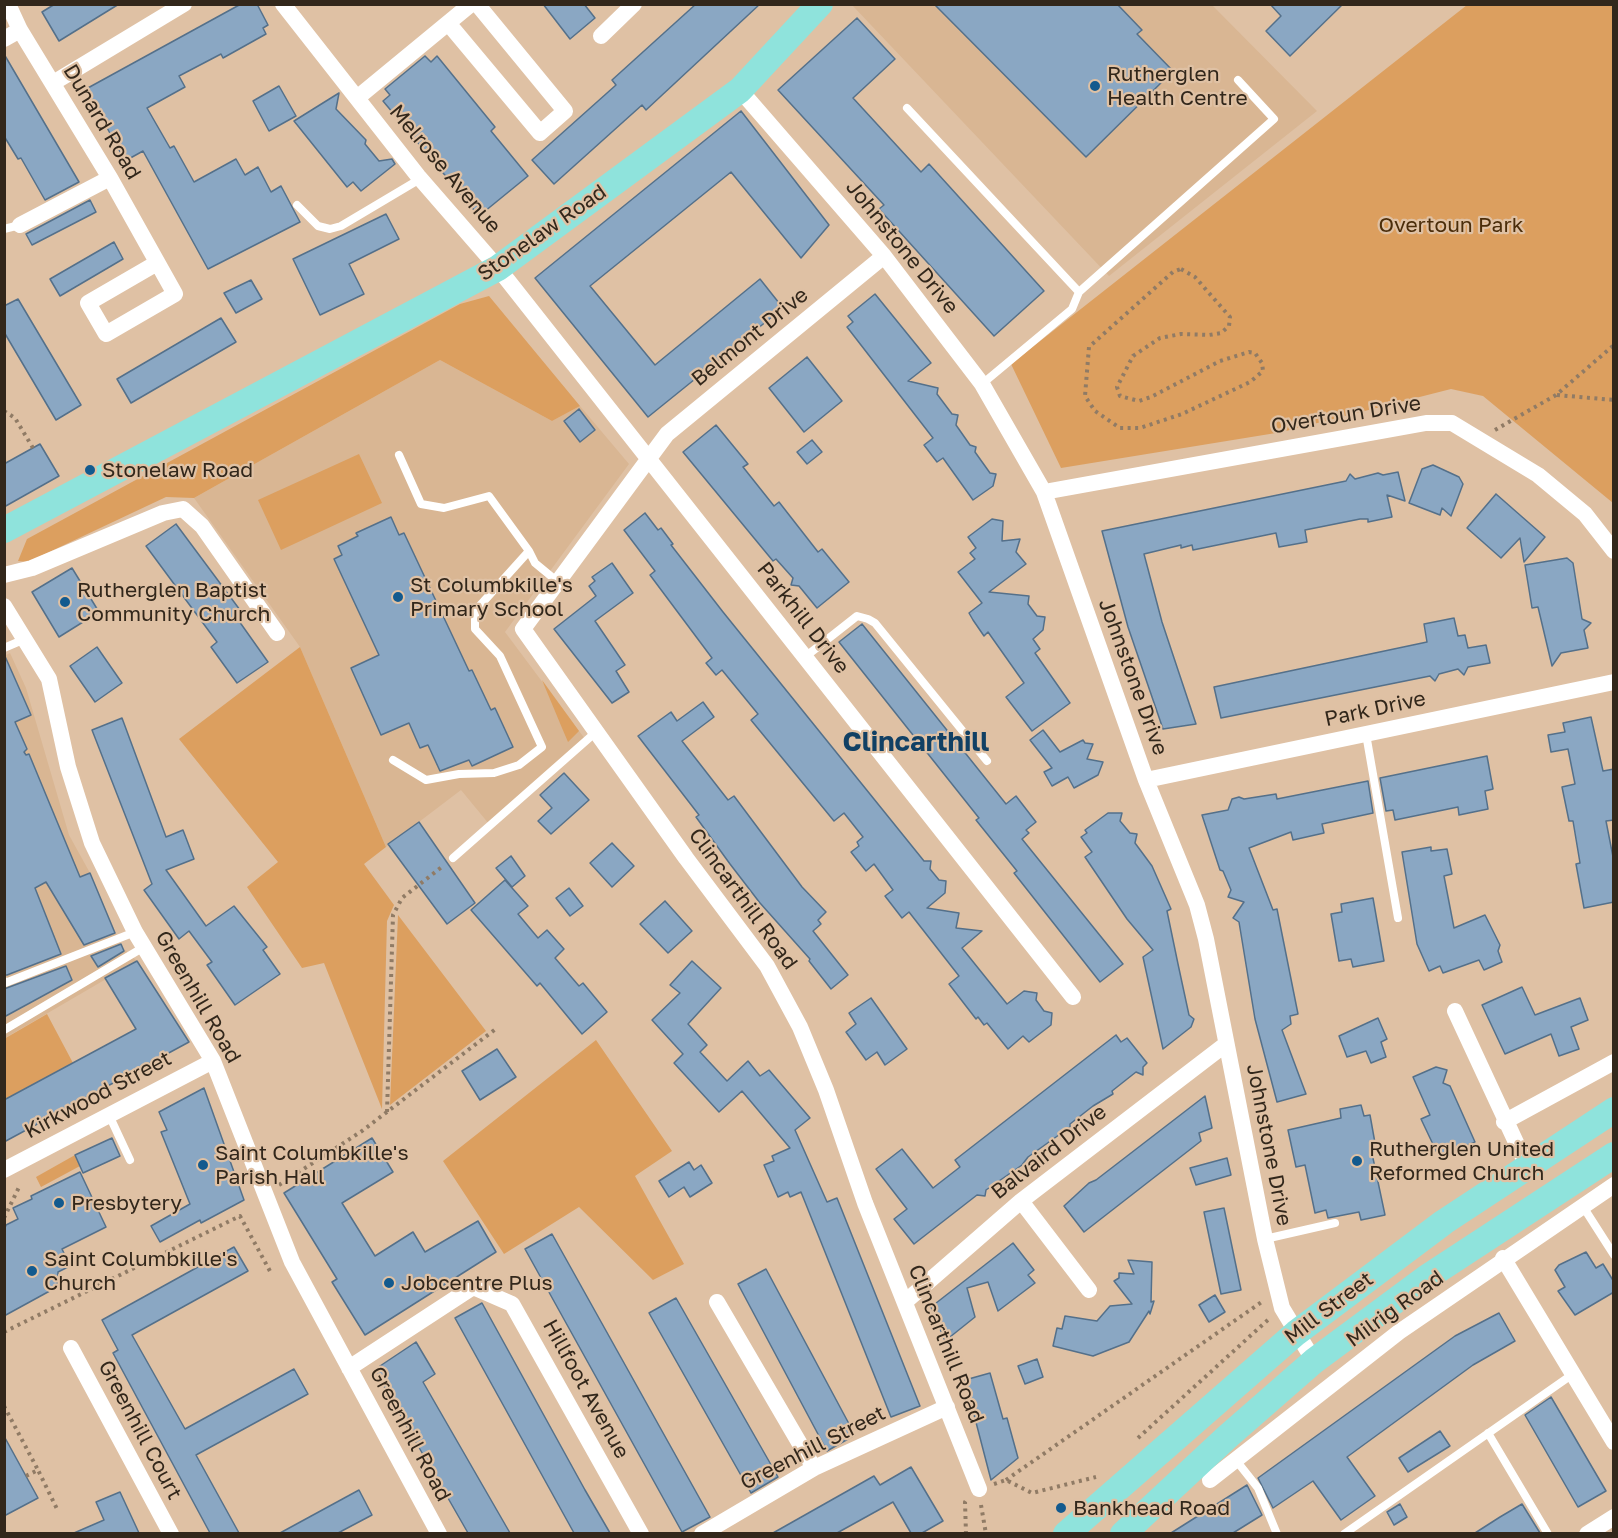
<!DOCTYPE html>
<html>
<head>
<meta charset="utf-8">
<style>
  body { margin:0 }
  #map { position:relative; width:1618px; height:1538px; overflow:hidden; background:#dfc1a4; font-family:"Golos Text",sans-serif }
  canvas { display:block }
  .frame { position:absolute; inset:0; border:6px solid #32271b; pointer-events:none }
</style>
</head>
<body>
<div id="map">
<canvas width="1618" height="1538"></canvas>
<div class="frame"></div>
</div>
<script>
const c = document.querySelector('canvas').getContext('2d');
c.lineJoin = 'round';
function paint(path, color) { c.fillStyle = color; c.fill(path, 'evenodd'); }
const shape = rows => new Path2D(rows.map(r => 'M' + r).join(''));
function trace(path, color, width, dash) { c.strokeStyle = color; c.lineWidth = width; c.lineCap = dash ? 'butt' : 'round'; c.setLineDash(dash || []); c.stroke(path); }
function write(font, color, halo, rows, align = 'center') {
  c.font = font + ' "Golos Text",sans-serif'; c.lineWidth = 4.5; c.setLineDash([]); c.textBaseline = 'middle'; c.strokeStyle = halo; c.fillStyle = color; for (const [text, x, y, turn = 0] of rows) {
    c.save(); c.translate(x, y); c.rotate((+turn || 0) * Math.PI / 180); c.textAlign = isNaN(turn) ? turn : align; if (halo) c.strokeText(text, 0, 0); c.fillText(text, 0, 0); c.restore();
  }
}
paint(shape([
  [852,5,1212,5,1317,111,1109,276],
  [440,360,552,421,580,406,629,464,505,632,585,739,489,824,461,790,386,847,300,647,194,498],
  [10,653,26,688,69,835,90,873,122,947,137,961,5,1038,4,656]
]), '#d9b693');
paint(shape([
  [1467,5,1613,5,1613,503,1483,396,1451,389,1282,432,1061,468,1011,364],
  [489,296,580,406,552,421,440,360,194,498,166,497,28,562,18,561,27,539,460,304],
  [359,454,382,503,281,550,258,500],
  [300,647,386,847,364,864,394,905,387,921,382,1109,324,963,302,968,247,887,278,862,179,739],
  [542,680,579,731,568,742,562,728],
  [398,915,486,1031,390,1105],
  [47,1014,73,1063,5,1100,4,1039],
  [596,1040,672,1151,635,1176,684,1264,653,1280,579,1207,504,1254,443,1161],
  [75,1155,80,1166,41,1187,36,1177]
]), '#dc9f5f');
const building = shape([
  [55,4,119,4,59,41,42,12,55,4],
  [241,4,257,4,268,25,263,28,266,34,223,58,221,54,179,76,185,87,147,108,170,148,174,146,194,182,236,159,245,175,258,167,271,192,281,186,300,222,208,269,143,151,125,161,86,89,241,4],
  [543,4,584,4,595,18,570,39,543,4],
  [696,4,760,4,646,110,642,105,554,184,532,160,616,85,612,80,696,4],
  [934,4,1117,4,1142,30,1137,34,1173,71,1086,157,934,4],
  [1270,4,1343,4,1290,56,1266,31,1281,16,1270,4],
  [857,18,895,59,853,98,921,172,929,164,1044,291,994,336,879,209,884,205,778,90,857,18],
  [4,54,79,182,45,200,21,158,18,159,4,136,4,54],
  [425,56,431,62,437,56,495,127,491,131,528,176,479,216,383,101,390,95,385,89,425,56],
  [279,86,296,116,269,131,253,101,279,86],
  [339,93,336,109,366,140,365,144,379,161,392,159,395,164,361,191,353,182,347,187,294,121,339,93],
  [741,111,829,225,801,258,731,172,590,286,655,365,760,279,783,308,648,417,535,278,741,111],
  [90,200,96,212,32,245,26,234,90,200],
  [386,214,399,239,349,264,364,294,320,315,293,259,386,214],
  [114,242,123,259,60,296,50,279,114,242],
  [251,280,262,299,236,313,224,293,251,280],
  [875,294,931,363,908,381,938,388,937,394,952,414,958,415,956,425,970,445,976,447,975,452,990,473,996,474,993,486,973,500,943,458,937,462,924,445,933,438,847,327,853,322,848,316,875,294],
  [18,299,81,405,56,420,4,332,4,306,18,299],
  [221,318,236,342,131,403,117,379,221,318],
  [807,357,842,401,804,432,769,388,807,357],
  [579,409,595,430,580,442,564,421,579,409],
  [716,425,748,464,743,467,774,506,779,502,818,552,822,549,849,582,817,608,799,586,791,585,793,578,776,559,773,561,683,452,716,425],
  [812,440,822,452,807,464,797,452,812,440],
  [40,444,59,476,4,507,4,464,40,444],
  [1433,465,1459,477,1463,484,1451,516,1442,508,1440,515,1409,503,1422,469,1433,465],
  [1398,472,1405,501,1387,495,1392,517,1368,522,1368,519,1360,519,1305,530,1307,542,1279,547,1276,533,1193,550,1192,545,1181,548,1181,545,1144,554,1162,622,1196,724,1163,729,1128,627,1102,531,1346,481,1350,474,1355,479,1378,473,1383,475,1398,472],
  [1496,494,1545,537,1524,562,1520,538,1501,558,1467,528,1496,494],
  [645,513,658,530,661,528,673,544,671,545,723,612,924,861,931,861,930,869,939,880,946,881,945,893,927,908,959,913,956,928,982,931,962,948,1007,1004,1024,991,1037,993,1036,1000,1044,1011,1052,1013,1051,1025,1029,1042,1023,1036,1008,1049,987,1023,984,1025,978,1017,976,1019,949,984,959,976,909,912,902,918,885,896,893,890,874,864,866,871,851,852,859,846,857,842,863,837,844,813,834,821,751,720,758,714,722,670,716,675,706,663,712,658,650,575,655,571,624,530,645,513],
  [391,517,399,535,404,533,469,671,472,670,491,710,495,708,513,747,472,766,469,760,440,771,428,745,420,748,409,723,381,735,351,668,379,655,334,559,342,555,338,546,358,536,356,533,391,517],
  [992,519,1003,521,1002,541,1020,539,1016,552,1026,564,989,592,1029,596,1028,604,1037,616,1045,617,1043,630,1033,639,1040,649,1035,653,1070,703,1032,731,1006,697,1024,683,988,632,984,636,973,620,969,613,982,603,958,572,975,559,970,553,976,548,968,537,992,519],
  [176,524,240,610,234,614,268,662,237,683,211,647,217,642,146,546,176,524],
  [1567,558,1573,563,1582,619,1591,623,1584,630,1588,648,1561,653,1552,666,1538,607,1532,608,1525,565,1567,558],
  [612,563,633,593,595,621,625,665,616,671,629,692,612,703,554,629,596,596,589,586,595,581,592,577,612,563],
  [72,568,99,612,59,637,32,592,72,568],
  [1454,618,1458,636,1465,635,1468,648,1486,645,1490,663,1468,667,1464,675,1458,669,1439,674,1435,681,1430,676,1221,718,1214,687,1427,642,1424,624,1454,618],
  [862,624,1006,804,1016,796,1036,822,1026,830,1029,833,1022,839,1123,964,1100,982,1014,873,1017,871,976,820,979,818,839,642,862,624],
  [97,647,122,683,95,702,70,666,97,647],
  [4,654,31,715,15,722,27,749,24,752,26,755,29,754,80,877,90,873,115,933,84,945,46,882,35,888,61,954,7,975,4,975,4,654],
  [703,702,714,717,682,741,728,800,734,796,802,887,826,912,818,920,821,924,813,931,848,975,831,989,809,961,810,959,760,903,730,864,696,817,699,815,638,736,671,712,677,721,703,702],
  [1591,717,1603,771,1614,769,1614,820,1606,821,1614,862,1614,902,1584,908,1576,864,1580,863,1573,821,1569,821,1562,787,1575,784,1568,749,1551,752,1548,735,1565,732,1563,723,1591,717],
  [122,718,166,837,183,830,194,859,166,870,206,926,234,906,267,947,263,950,280,974,235,1005,207,965,212,962,189,931,179,939,144,890,152,884,92,730,122,718],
  [1043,730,1060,752,1083,740,1085,743,1093,744,1087,759,1103,762,1098,775,1074,788,1068,777,1052,786,1044,772,1052,768,1030,740,1043,730],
  [1487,756,1493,789,1485,791,1488,809,1459,815,1458,807,1395,820,1393,810,1386,811,1380,778,1487,756],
  [564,773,589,800,551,834,538,821,552,808,540,795,564,773],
  [1368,781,1373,813,1322,824,1324,833,1293,840,1291,832,1249,848,1273,910,1277,909,1298,1014,1290,1016,1291,1024,1282,1030,1306,1094,1277,1102,1255,1019,1239,922,1233,918,1244,902,1228,897,1231,890,1223,871,1220,870,1202,815,1228,810,1232,799,1239,797,1244,799,1276,794,1277,799,1368,781],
  [1108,813,1122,813,1120,821,1130,833,1137,834,1135,843,1152,866,1171,909,1167,911,1178,964,1189,1015,1194,1019,1191,1027,1163,1049,1143,957,1153,950,1127,919,1085,857,1092,852,1081,837,1087,833,1085,830,1108,813],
  [419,822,475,903,447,924,388,844,419,822],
  [612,843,634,866,612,887,590,863,612,843],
  [1431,847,1431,851,1447,849,1452,874,1444,876,1454,928,1485,915,1500,945,1498,951,1502,962,1484,970,1479,960,1443,973,1440,966,1429,971,1417,944,1402,852,1431,847],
  [511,856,525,876,512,887,496,868,511,856],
  [505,880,528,906,518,914,538,938,547,930,564,949,555,958,579,986,583,983,607,1012,582,1034,540,983,537,986,471,910,505,880],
  [569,888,583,906,570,916,556,898,569,888],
  [1373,898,1384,961,1353,967,1351,959,1339,961,1331,914,1342,912,1341,904,1373,898],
  [665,901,692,931,668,953,640,924,665,901],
  [121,944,124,951,98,967,91,956,121,944],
  [137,961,189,1042,4,1142,4,1100,136,1029,105,978,137,961],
  [692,961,721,988,688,1024,707,1045,700,1052,727,1081,748,1061,760,1076,769,1070,810,1118,795,1130,827,1202,837,1198,920,1406,891,1417,801,1192,790,1197,788,1192,778,1197,764,1165,774,1161,772,1156,790,1148,742,1091,719,1112,674,1063,683,1054,652,1020,680,993,670,985,692,961],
  [66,966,72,980,4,1017,4,989,66,966],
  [1522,987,1535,1015,1580,998,1588,1020,1571,1027,1579,1049,1559,1056,1551,1034,1505,1054,1482,1005,1522,987],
  [871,998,907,1049,885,1065,877,1052,866,1060,846,1032,856,1024,849,1013,871,998],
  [1378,1018,1387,1039,1381,1042,1386,1057,1371,1063,1366,1051,1347,1057,1339,1036,1378,1018],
  [1116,1035,1121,1042,1127,1038,1147,1063,1143,1067,1143,1075,1136,1072,1112,1091,1113,1094,1093,1106,1070,1124,1070,1127,1028,1157,1022,1165,986,1190,985,1196,977,1195,914,1244,894,1219,907,1209,876,1169,902,1149,933,1188,960,1167,955,1160,1116,1035],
  [497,1049,516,1077,480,1100,462,1071,497,1049],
  [1436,1067,1447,1070,1443,1083,1450,1086,1475,1142,1439,1157,1421,1119,1430,1115,1413,1077,1436,1067],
  [204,1088,244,1200,201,1223,200,1220,160,1242,151,1226,190,1204,161,1132,167,1130,159,1112,204,1088],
  [1205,1096,1212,1128,1199,1133,1201,1141,1084,1232,1064,1206,1089,1183,1096,1180,1205,1096],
  [1361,1105,1364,1116,1370,1115,1375,1143,1370,1144,1385,1215,1361,1220,1359,1212,1328,1218,1326,1210,1315,1213,1305,1165,1296,1167,1288,1130,1341,1118,1340,1109,1361,1105],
  [112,1138,120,1156,83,1173,75,1155,112,1138],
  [372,1138,393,1172,342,1203,375,1256,413,1232,425,1252,478,1221,496,1252,365,1335,332,1282,337,1279,284,1193,372,1138],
  [1227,1158,1231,1175,1196,1185,1190,1168,1227,1158],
  [689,1162,694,1170,701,1165,712,1183,690,1197,684,1187,669,1197,659,1181,689,1162],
  [80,1172,106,1227,62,1249,70,1266,58,1272,57,1287,4,1316,4,1231,6,1225,18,1219,13,1208,32,1199,31,1196,80,1172],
  [1224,1208,1241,1290,1221,1294,1204,1212,1224,1208],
  [552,1234,710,1517,682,1532,525,1249,552,1234],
  [1013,1243,1034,1270,1028,1275,1035,1283,998,1311,988,1282,967,1288,975,1317,945,1341,931,1307,1013,1243],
  [234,1247,248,1271,132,1335,185,1429,294,1369,308,1394,196,1455,239,1533,210,1533,113,1353,118,1350,102,1320,234,1247],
  [1586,1252,1596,1268,1603,1264,1614,1282,1614,1292,1575,1315,1558,1291,1565,1287,1555,1270,1559,1265,1586,1252],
  [1128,1260,1152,1262,1151,1302,1154,1301,1150,1314,1149,1311,1129,1342,1093,1356,1053,1346,1057,1328,1062,1329,1065,1316,1097,1321,1110,1306,1132,1304,1114,1281,1119,1278,1119,1273,1134,1274,1128,1260],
  [766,1269,855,1435,827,1451,738,1284,766,1269],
  [1215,1295,1225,1312,1209,1322,1199,1305,1215,1295],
  [676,1298,778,1477,751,1493,649,1313,676,1298],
  [482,1303,585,1490,610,1533,574,1533,455,1318,482,1303],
  [1499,1313,1515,1341,1473,1365,1347,1457,1375,1496,1341,1520,1313,1481,1273,1508,1258,1478,1455,1336,1499,1313],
  [416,1342,435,1374,423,1382,510,1533,468,1533,378,1376,376,1372,380,1366,416,1342],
  [1037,1359,1043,1377,1025,1384,1018,1366,1037,1359],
  [990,1373,1003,1419,1007,1418,1018,1458,991,1480,965,1380,990,1373],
  [1551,1397,1606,1491,1578,1507,1525,1415,1551,1397],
  [1440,1431,1450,1446,1408,1472,1399,1458,1440,1431],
  [4,1436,38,1498,4,1516,4,1436],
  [911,1467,943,1521,922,1533,911,1533,893,1502,837,1533,773,1533,874,1476,880,1485,911,1467],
  [1247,1485,1262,1515,1233,1533,1171,1533,1247,1485],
  [359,1490,372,1515,338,1533,280,1533,359,1490],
  [120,1492,139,1533,74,1533,104,1520,96,1502,120,1492],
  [1400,1504,1407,1517,1394,1525,1387,1512,1400,1504],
  [1522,1504,1540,1533,1475,1533,1500,1517,1522,1504]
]);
paint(building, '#8aa7c3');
trace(building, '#54708a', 1.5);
trace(shape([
  [1181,269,1195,277,1230,317,1229,326,1221,333,1209,335,1181,334,1160,338,1133,356,1117,387,1120,396,1139,401,1151,397,1220,361,1249,352,1255,353,1262,363,1263,371,1250,382,1182,414,1140,428,1120,428,1095,411,1085,396,1089,347,1173,272,1181,269],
  [1557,395,1614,400],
  [4,411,15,418,33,448],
  [1495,430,1556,395,1614,345],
  [387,1112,393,915,402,898,443,866],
  [279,1185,362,1131,497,1028],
  [4,1218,20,1185],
  [4,1332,240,1216,271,1273],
  [4,1406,38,1470],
  [1138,1438,1270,1318],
  [26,1476,38,1470,58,1511],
  [1006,1480,1263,1301],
  [994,1484,1006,1480,1032,1493,1096,1477],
  [981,1505,986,1534],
  [966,1534,965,1502,967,1499]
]), '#907b65', 4, [3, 4.5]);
trace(shape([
  [907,108,1079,292],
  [297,205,318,226,330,229,341,226,420,179],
  [4,229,20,225],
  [982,384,1072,309,1079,292,1274,119,1238,80],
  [529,551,535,563,558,582],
  [4,648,25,639],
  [805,657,857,616,868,619,875,623,987,761],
  [1366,734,1398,918],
  [393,760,426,780,459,774,494,773,519,765,542,747,500,656,475,629,475,611,529,551,489,496,444,508,421,504,399,455],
  [453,858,596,732],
  [4,981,5,983,135,932],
  [4,1030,144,947],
  [109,1115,130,1160],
  [1582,1205,1614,1255],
  [1265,1239,1335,1223],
  [1488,1433,1548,1534],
  [1235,1459,1258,1488,1277,1534],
  [1344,1534,1573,1374]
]), '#fff', 8);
trace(shape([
  [8,4,20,30,110,178,175,294,106,334,88,303,157,263],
  [283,4,418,176,498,268,1073,997],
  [448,23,540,133,565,111,477,4],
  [601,36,634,4],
  [4,39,20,30],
  [53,83,184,4],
  [740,90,884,256,982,384,1044,492,1146,780,1197,905,1206,939,1265,1239,1282,1308,1314,1361],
  [357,98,471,4],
  [20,225,110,178],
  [884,256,667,434,523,629,686,858,767,966,800,1027,826,1090,865,1203,979,1489],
  [1044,492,1426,423,1452,423,1538,475,1585,514,1614,551],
  [4,575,32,568,163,513,183,509,202,526,277,633],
  [4,606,49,679,68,767,92,843,135,932,213,1061,292,1262,439,1534],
  [1146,780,1614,682],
  [1455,1011,1527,1166],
  [1504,1122,1614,1062],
  [4,1170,213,1061],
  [1021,1201,1089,1290],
  [1503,1258,1614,1442],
  [717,1302,814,1468],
  [905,1302,1021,1201,1226,1044],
  [71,1348,171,1534],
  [349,1368,473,1287,512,1304,641,1534],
  [1210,1480,1399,1332,1614,1185],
  [702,1534,814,1468,947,1407],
  [1587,1534,1614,1517]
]), '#fff', 16);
trace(shape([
  [4,530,498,268,740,90,820,4],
  [1066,1534,1296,1333,1444,1222,1614,1110],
  [1123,1534,1227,1437,1314,1361,1426,1278,1614,1155]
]), '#8fe3dc', 26);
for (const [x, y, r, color] of [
  [1095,86,6,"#135a8e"],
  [90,470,6,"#135a8e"],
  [398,597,6,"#135a8e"],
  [65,602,6,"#135a8e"],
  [1357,1161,6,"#135a8e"],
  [203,1165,6,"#135a8e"],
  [59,1203,6,"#135a8e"],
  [32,1271,6,"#135a8e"],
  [389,1283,6,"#135a8e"],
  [1061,1508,6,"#135a8e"]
]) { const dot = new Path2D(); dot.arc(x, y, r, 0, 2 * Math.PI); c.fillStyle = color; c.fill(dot); trace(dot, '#dfc1a4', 2); }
write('21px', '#32271b', '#dfc1a4', [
  ["Rutherglen",1107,74],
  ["Health Centre",1107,98],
  ["Stonelaw Road",102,470],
  ["St Columbkille's",410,585],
  ["Primary School",410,609],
  ["Rutherglen Baptist",77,590],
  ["Community Church",77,614],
  ["Rutherglen United",1369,1149],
  ["Reformed Church",1369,1173],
  ["Saint Columbkille's",215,1153],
  ["Parish Hall",215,1177],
  ["Presbytery",71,1203],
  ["Saint Columbkille's",44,1259],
  ["Church",44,1283],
  ["Jobcentre Plus",401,1283],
  ["Bankhead Road",1073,1508]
], 'left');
write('21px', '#32271b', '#dfc1a4', [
  ["Dunard Road",102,122,59],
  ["Melrose Avenue",445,169,50],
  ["Stonelaw Road",542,233,-35],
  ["Johnstone Drive",902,247,51],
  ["Belmont Drive",750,337,-39],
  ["Overtoun Drive",1346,415,-9],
  ["Parkhill Drive",803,618,52],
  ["Johnstone Drive",1133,677,70],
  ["Park Drive",1375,709,-12],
  ["Clincarthill Road",743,899,54],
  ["Greenhill Road",198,997,60],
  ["Kirkwood Street",98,1095,-28],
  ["Johnstone Drive",1269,1145,79],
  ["Balvaird Drive",1049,1152,-38],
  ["Mill Street",1329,1308,-37],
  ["Milrig Road",1395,1309,-36],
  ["Clincarthill Road",946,1344,68],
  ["Hillfoot Avenue",586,1389,61],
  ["Greenhill Court",140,1430,62],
  ["Greenhill Road",410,1434,62],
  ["Greenhill Street",813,1448,-27]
]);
write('21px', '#4b2d0a', '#dfc1a4', [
  ["Overtoun Park",1451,225]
]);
write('bold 27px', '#114064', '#dfc1a4', [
  ["Clincarthill",916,742]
]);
</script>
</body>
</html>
